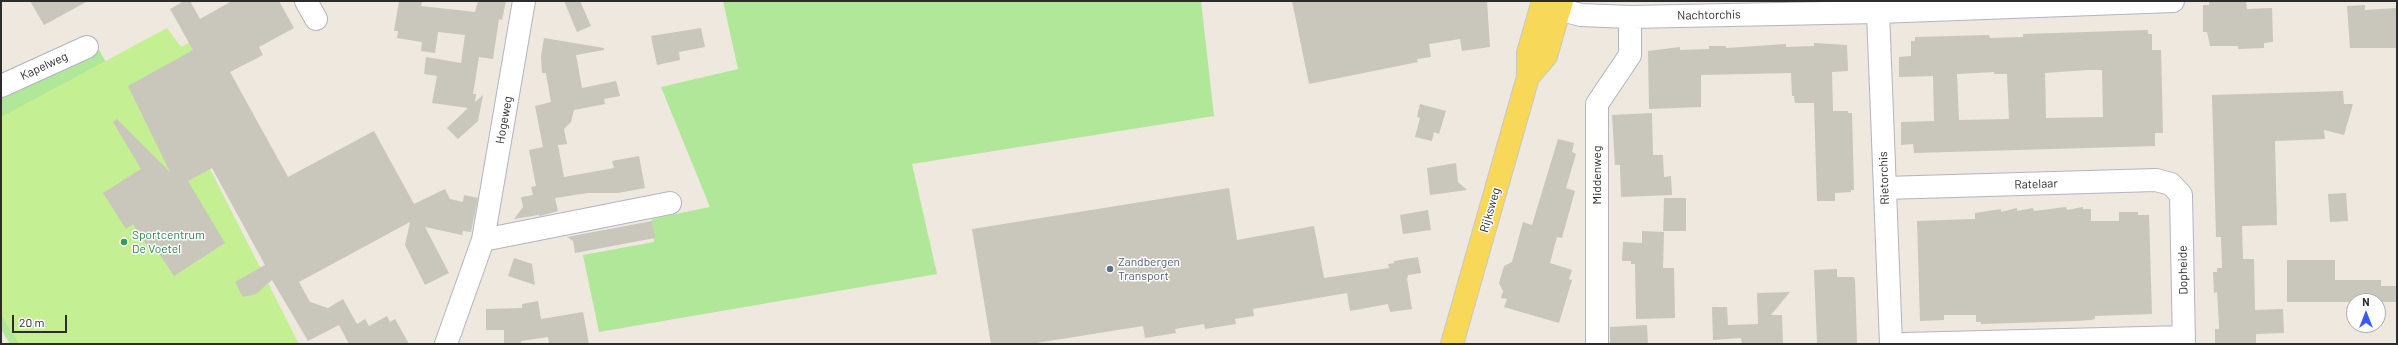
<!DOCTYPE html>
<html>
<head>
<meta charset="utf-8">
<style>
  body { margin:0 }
  #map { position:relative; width:2398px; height:345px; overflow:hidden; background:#eee8de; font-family:Barlow,sans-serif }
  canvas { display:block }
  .frame { position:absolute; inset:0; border:2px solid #2c2c2c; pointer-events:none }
  .north { position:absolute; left:2346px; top:293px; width:40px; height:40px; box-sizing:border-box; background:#fff; border:1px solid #ababab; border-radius:50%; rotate:0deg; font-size:11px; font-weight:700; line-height:16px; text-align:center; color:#2c2c2c }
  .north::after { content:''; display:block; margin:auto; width:14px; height:18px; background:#3a59ff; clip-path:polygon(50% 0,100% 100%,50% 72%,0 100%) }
  .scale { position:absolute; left:12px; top:315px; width:55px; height:18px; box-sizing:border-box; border:2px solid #2c2c2c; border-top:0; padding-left:5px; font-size:12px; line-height:14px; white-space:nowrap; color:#2c2c2c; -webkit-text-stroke:3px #fff; paint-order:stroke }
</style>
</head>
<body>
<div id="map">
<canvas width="2398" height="345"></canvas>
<div class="frame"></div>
<div class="north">N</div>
<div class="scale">20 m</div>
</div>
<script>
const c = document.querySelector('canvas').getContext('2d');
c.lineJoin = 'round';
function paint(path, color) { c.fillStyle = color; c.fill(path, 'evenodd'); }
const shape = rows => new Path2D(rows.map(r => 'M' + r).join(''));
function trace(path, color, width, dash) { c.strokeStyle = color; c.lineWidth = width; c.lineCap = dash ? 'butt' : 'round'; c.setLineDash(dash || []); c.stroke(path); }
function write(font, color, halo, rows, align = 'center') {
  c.font = font + ' Barlow,sans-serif'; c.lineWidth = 3; c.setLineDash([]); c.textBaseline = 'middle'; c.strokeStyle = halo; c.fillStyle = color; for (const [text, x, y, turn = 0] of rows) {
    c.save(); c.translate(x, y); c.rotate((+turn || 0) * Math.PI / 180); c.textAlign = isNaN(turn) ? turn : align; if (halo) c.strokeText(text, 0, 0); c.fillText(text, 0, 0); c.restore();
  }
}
paint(shape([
  [723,1,1201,1,1214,116,912,164,937,274,599,332,583,255,654,242,652,219,710,207,661,87,738,69],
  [98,48,127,100,1,140,1,90],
  [1,294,32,344,10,344,1,329]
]), '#b1e798');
paint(shape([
  [167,28,181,47,208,32,210,169,299,344,19,344,1,315,1,117]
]), '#c5ef93');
paint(shape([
  [30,1,88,1,44,25],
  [184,1,190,1,200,19,232,1,279,1,294,28,259,47,263,55,230,72,288,177,374,131,414,204,445,189,450,199,463,202,464,195,478,198,471,232,463,231,462,235,425,227,449,273,425,285,405,245,410,222,299,282,310,302,328,308,343,299,357,324,365,319,369,326,387,316,390,322,395,319,409,344,349,344,339,325,308,341,272,280,256,294,243,297,235,282,265,265,212,168,188,181,225,243,174,276,153,244,148,247,133,224,126,229,103,193,141,169,113,122,117,119,170,172,128,86,193,50,170,9],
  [399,1,422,1,421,6,475,12,478,1,506,1,502,20,499,19,493,59,479,57,473,94,476,94,475,102,483,95,478,121,458,139,447,128,468,108,432,103,437,76,424,74,426,57,461,63,465,35,438,32,435,53,421,51,422,42,397,38,398,31,394,31],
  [564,1,580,1,591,26,577,32],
  [1292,1,1487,1,1490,47,1462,51,1460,39,1429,44,1431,57,1417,59,1418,62,1309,84],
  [2209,1,2246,1,2247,9,2272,8,2273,42,2264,43,2264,48,2238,49,2238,46,2210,46,2207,32,2203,32,2203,5,2209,5],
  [2365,5,2365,10,2397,8,2396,48,2350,48,2347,6],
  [701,28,705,47,679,52,680,60,657,65,651,36],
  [2148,30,2148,34,2152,34,2152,50,2161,50,2163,133,2155,133,2155,146,1914,153,1913,144,1901,145,1901,122,1934,121,1933,76,1899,77,1899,57,1911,56,1911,41,1915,41,1915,37,1989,35,1990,38,2023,37,2023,34],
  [2087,70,2102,70,2103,117,2046,118,2045,73],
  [1994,72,1994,74,2007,74,2009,119,1959,120,1957,74],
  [544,38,604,48,604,50,576,55,582,88,616,81,620,96,604,99,605,104,574,110,571,122,564,129,567,144,558,145,564,177,614,168,612,161,639,156,645,188,618,193,588,193,555,198,558,211,540,216,538,215,514,219,523,207,521,197,533,195,531,187,536,186,529,150,543,147,535,106,551,102,546,73,542,73,541,56],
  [1814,43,1847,45,1848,71,1832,72,1833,111,1848,111,1848,113,1852,113,1854,190,1851,190,1851,192,1835,193,1835,201,1817,201,1814,103,1795,103,1794,96,1792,96,1791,73,1701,75,1701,107,1649,109,1648,51,1680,47,1680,50,1709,49,1709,46,1726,46,1726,48,1786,44,1786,47,1814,46],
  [2343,91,2344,104,2353,104,2344,135,2324,130,2325,139,2275,141,2277,225,2242,226,2243,259,2254,259,2255,310,2283,309,2284,333,2256,334,2256,344,2215,344,2215,329,2219,329,2219,324,2217,292,2214,293,2213,272,2217,272,2217,268,2222,268,2221,237,2216,237,2212,95],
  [1420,104,1446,111,1439,134,1434,132,1432,141,1415,137,1420,118,1417,117],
  [1652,113,1653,155,1663,155,1664,177,1671,176,1672,195,1621,197,1620,165,1615,165,1612,115],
  [1558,139,1574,143,1572,152,1576,154,1566,188,1575,191,1562,238,1557,237,1550,263,1572,270,1569,279,1572,280,1559,323,1504,307,1507,299,1501,298,1503,291,1499,283,1504,266,1512,262,1523,222,1532,225],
  [1456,163,1458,182,1467,190,1430,195,1427,168],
  [1229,188,1237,240,1314,226,1324,278,1389,268,1388,264,1394,263,1394,261,1418,257,1421,273,1408,275,1407,279,1412,309,1390,312,1388,304,1350,311,1347,293,1253,309,1254,316,1235,319,1236,324,1205,329,1204,324,1175,329,1176,333,1145,338,1143,326,1030,344,991,344,972,229],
  [2346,193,2348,221,2330,222,2328,194],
  [1664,198,1686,198,1686,231,1663,231],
  [2066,207,2067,210,2083,207,2083,209,2091,209,2091,221,2119,221,2119,212,2138,212,2138,215,2149,215,2152,314,2095,316,2095,319,2091,320,2076,321,1981,324,1981,322,1976,322,1976,315,1944,315,1944,320,1920,321,1917,221,1975,219,1975,213,2001,209,2001,212,2017,208,2017,211,2033,208,2034,211],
  [1428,210,1431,230,1403,234,1400,215],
  [652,221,655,238,575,253,573,241,567,237],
  [1642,231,1664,232,1663,268,1674,268,1675,318,1636,319,1635,264,1631,264,1631,261,1622,261,1623,242,1642,243],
  [514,258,532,264,535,285,508,276],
  [2287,260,2335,260,2335,280,2381,280,2381,286,2397,286,2397,302,2287,302],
  [1837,269,1837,277,1853,277,1855,279,1857,344,1817,344,1814,270],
  [1790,292,1771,315,1782,315,1783,344,1742,344,1741,338,1713,340,1712,307,1727,307,1728,325,1758,324,1757,293],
  [538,301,541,319,583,312,589,344,549,344,548,337,521,341,521,344,504,344,504,330,486,330,486,309,522,308,522,304],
  [1647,325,1648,344,1610,344,1610,327]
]), '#c9c6bc');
const minor = shape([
  [306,1,316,19],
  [1542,5,1581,15,1630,17,1878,12,2173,1],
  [1878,12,1891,344],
  [1,86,87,47],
  [1885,188,2156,180,2171,184,2181,195,2184,344],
  [483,240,670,203],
  [446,344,483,240,524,1],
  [1597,344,1597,104,1630,55,1630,17],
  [1905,344,2184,337]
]);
const major = shape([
  [1528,77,1546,56,1562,1],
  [1452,344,1528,77,1528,53,1543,1]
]);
trace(minor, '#b2b4c0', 24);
trace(major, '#c8c8c8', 24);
trace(minor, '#fff', 22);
trace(major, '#f8d859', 22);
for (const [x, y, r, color] of [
  [124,242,4,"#2e9e5b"],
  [1110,269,4,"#5c6f8a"]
]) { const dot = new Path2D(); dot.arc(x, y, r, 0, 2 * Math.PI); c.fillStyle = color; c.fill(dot); trace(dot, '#fff', 1.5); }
write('12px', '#2c2c2c', '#fff', [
  ["Nachtorchis",1709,15,-1],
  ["Kapelweg",44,66,-25],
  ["Hogeweg",504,120,-80],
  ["Middenweg",1597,175,-90],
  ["Rietorchis",1884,178,-92],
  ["Ratelaar",2036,184,-2],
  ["Rijksweg",1490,210,-74],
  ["Dopheide",2183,270,-91]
]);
write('12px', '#27864d', '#fff', [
  ["Sportcentrum",132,235],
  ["De Voetel",132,249]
], 'left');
write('12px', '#4e5e75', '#fff', [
  ["Zandbergen",1118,262],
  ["Transport",1118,276]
], 'left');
</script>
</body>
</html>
